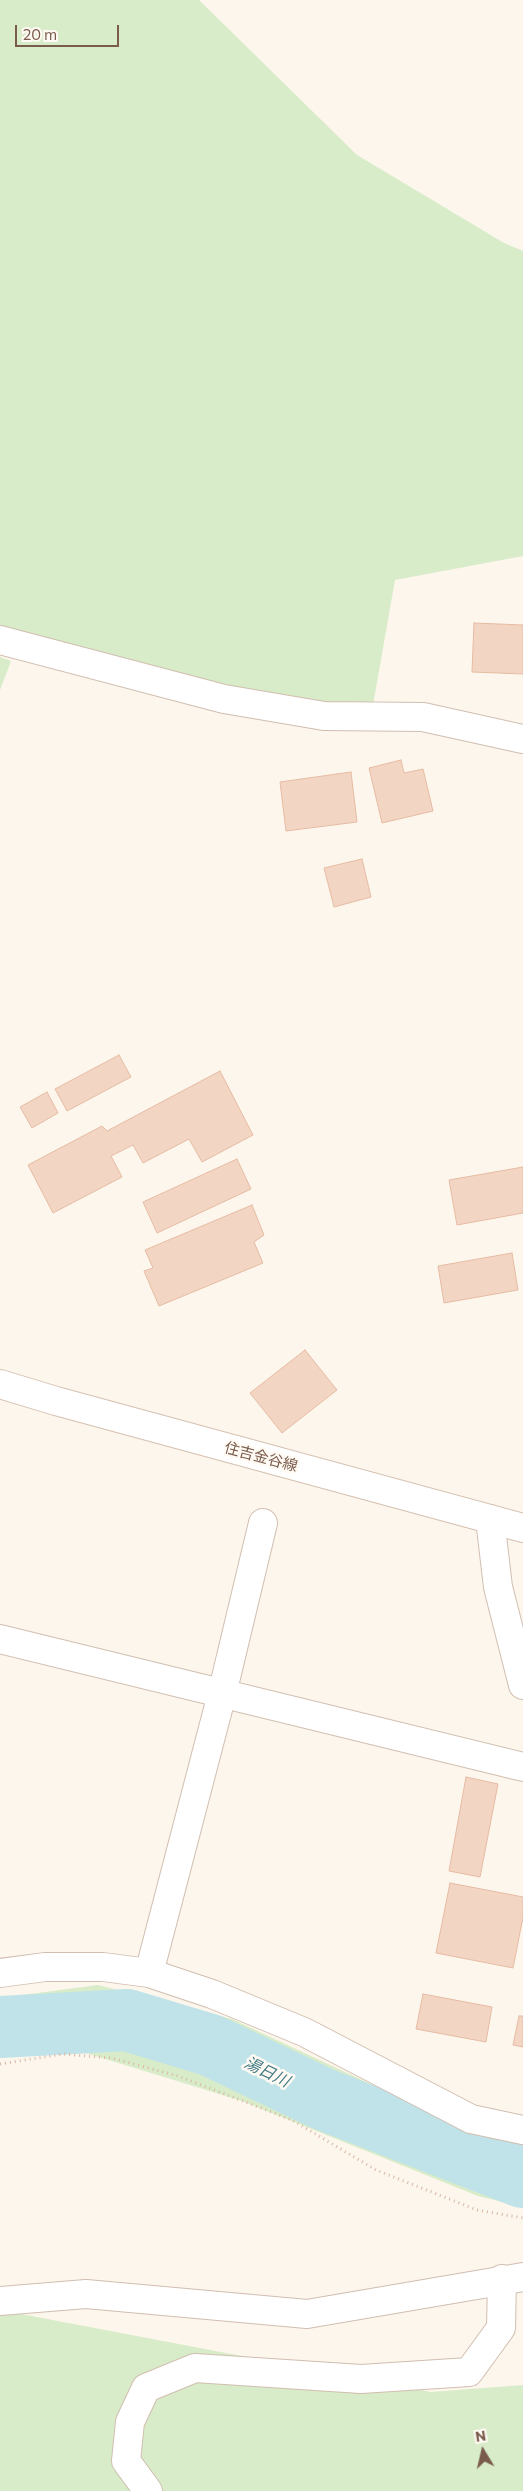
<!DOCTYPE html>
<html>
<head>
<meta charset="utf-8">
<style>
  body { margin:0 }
  #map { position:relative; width:523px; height:2491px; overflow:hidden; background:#fdf6ec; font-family:Commissioner,sans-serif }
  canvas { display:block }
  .north { position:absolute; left:458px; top:2426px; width:50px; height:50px; -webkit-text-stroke:4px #fffaf3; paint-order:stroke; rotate:351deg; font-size:14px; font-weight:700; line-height:20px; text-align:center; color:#7a5c4d }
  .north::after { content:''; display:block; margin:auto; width:18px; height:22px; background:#7a5c4d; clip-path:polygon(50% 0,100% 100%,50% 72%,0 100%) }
  .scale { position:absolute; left:15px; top:25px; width:104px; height:22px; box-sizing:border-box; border:2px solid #7a5c4d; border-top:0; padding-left:6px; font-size:15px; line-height:18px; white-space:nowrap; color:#7a5c4d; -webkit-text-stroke:4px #fffaf3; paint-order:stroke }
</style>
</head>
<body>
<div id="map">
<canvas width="523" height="2491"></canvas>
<div class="north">N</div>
<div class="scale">20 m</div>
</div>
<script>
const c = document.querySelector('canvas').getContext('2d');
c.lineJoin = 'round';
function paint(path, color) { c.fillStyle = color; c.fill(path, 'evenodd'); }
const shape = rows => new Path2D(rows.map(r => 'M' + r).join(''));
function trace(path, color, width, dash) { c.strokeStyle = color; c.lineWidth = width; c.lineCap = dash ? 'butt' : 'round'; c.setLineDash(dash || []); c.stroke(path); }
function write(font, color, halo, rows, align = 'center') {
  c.font = font + ' Commissioner,"Noto Sans JP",sans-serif'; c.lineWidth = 5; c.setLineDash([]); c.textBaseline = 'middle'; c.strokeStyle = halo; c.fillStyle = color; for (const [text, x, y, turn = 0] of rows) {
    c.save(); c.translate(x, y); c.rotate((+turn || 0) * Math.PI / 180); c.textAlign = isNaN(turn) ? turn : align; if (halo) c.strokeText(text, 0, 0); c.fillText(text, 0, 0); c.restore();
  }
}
paint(shape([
  [0,0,199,0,357,155,504,243,523,251,523,556,395,580,373,705,224,699,0,625],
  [0,657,11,661,0,690],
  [98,1985,232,2019,456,2124,523,2137,523,2207,478,2196,242,2101,60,2045,0,2056,0,1998],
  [0,2310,431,2392,523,2385,523,2491,0,2491]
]), '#d8ecc9');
trace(shape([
  [0,2027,127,2020,210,2045,323,2099,523,2177]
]), '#bfe3e8', 62);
const building = shape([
  [474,623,523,625,523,674,472,672,474,623],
  [401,760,404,773,423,769,433,811,382,823,369,768,401,760],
  [351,772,357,822,286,831,280,782,351,772],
  [362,859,371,897,334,907,324,868,362,859],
  [119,1055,131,1077,67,1111,55,1089,119,1055],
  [220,1071,253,1135,202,1162,189,1139,143,1163,133,1145,111,1156,122,1177,53,1213,28,1165,102,1126,107,1131,220,1071],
  [47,1092,58,1113,32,1128,20,1107,47,1092],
  [237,1159,251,1189,157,1233,143,1202,237,1159],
  [523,1167,523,1213,457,1225,449,1180,523,1167],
  [252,1205,264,1235,254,1242,263,1263,159,1306,144,1271,153,1268,145,1250,252,1205],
  [512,1253,518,1290,444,1303,438,1266,512,1253],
  [305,1350,337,1390,282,1433,250,1393,305,1350],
  [466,1777,498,1784,480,1877,449,1871,466,1777],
  [450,1883,523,1897,523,1917,513,1968,436,1953,450,1883],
  [423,1994,492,2007,486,2042,416,2029,423,1994],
  [519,2016,523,2016,523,2047,513,2045,519,2016]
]);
paint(building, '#f3d5c3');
trace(building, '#e6bba3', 1);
const minor = shape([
  [0,640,224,699,324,716,423,717,523,739],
  [490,1519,498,1587,523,1685],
  [0,1639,523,1767],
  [0,1973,45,1967,103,1967,149,1973,212,1994,304,2032,471,2119,523,2130],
  [149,1973,222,1694,263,1523]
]);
const tertiary = shape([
  [0,2301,86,2294,307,2314,523,2277],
  [148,2491,126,2461,130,2422,146,2388,195,2368,361,2379,469,2372,501,2328,502,2279]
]);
const secondary = shape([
  [0,1384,56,1401,523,1528]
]);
trace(minor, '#d1beb0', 30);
trace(tertiary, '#d1beb0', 30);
trace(secondary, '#d6c0b0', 30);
trace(shape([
  [0,2064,63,2054,112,2058,178,2076,292,2120,376,2170,477,2210,523,2218]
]), '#d9b8a5', 3, [1, 4]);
trace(minor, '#fff', 28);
trace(tertiary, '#fff', 28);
trace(secondary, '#fff', 28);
write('15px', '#7a5c4d', '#fffaf3', [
  ["住吉金谷線",261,1457,15]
]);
write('italic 16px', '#437c86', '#fffaf3', [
  ["湯日川",267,2072,26]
]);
</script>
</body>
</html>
